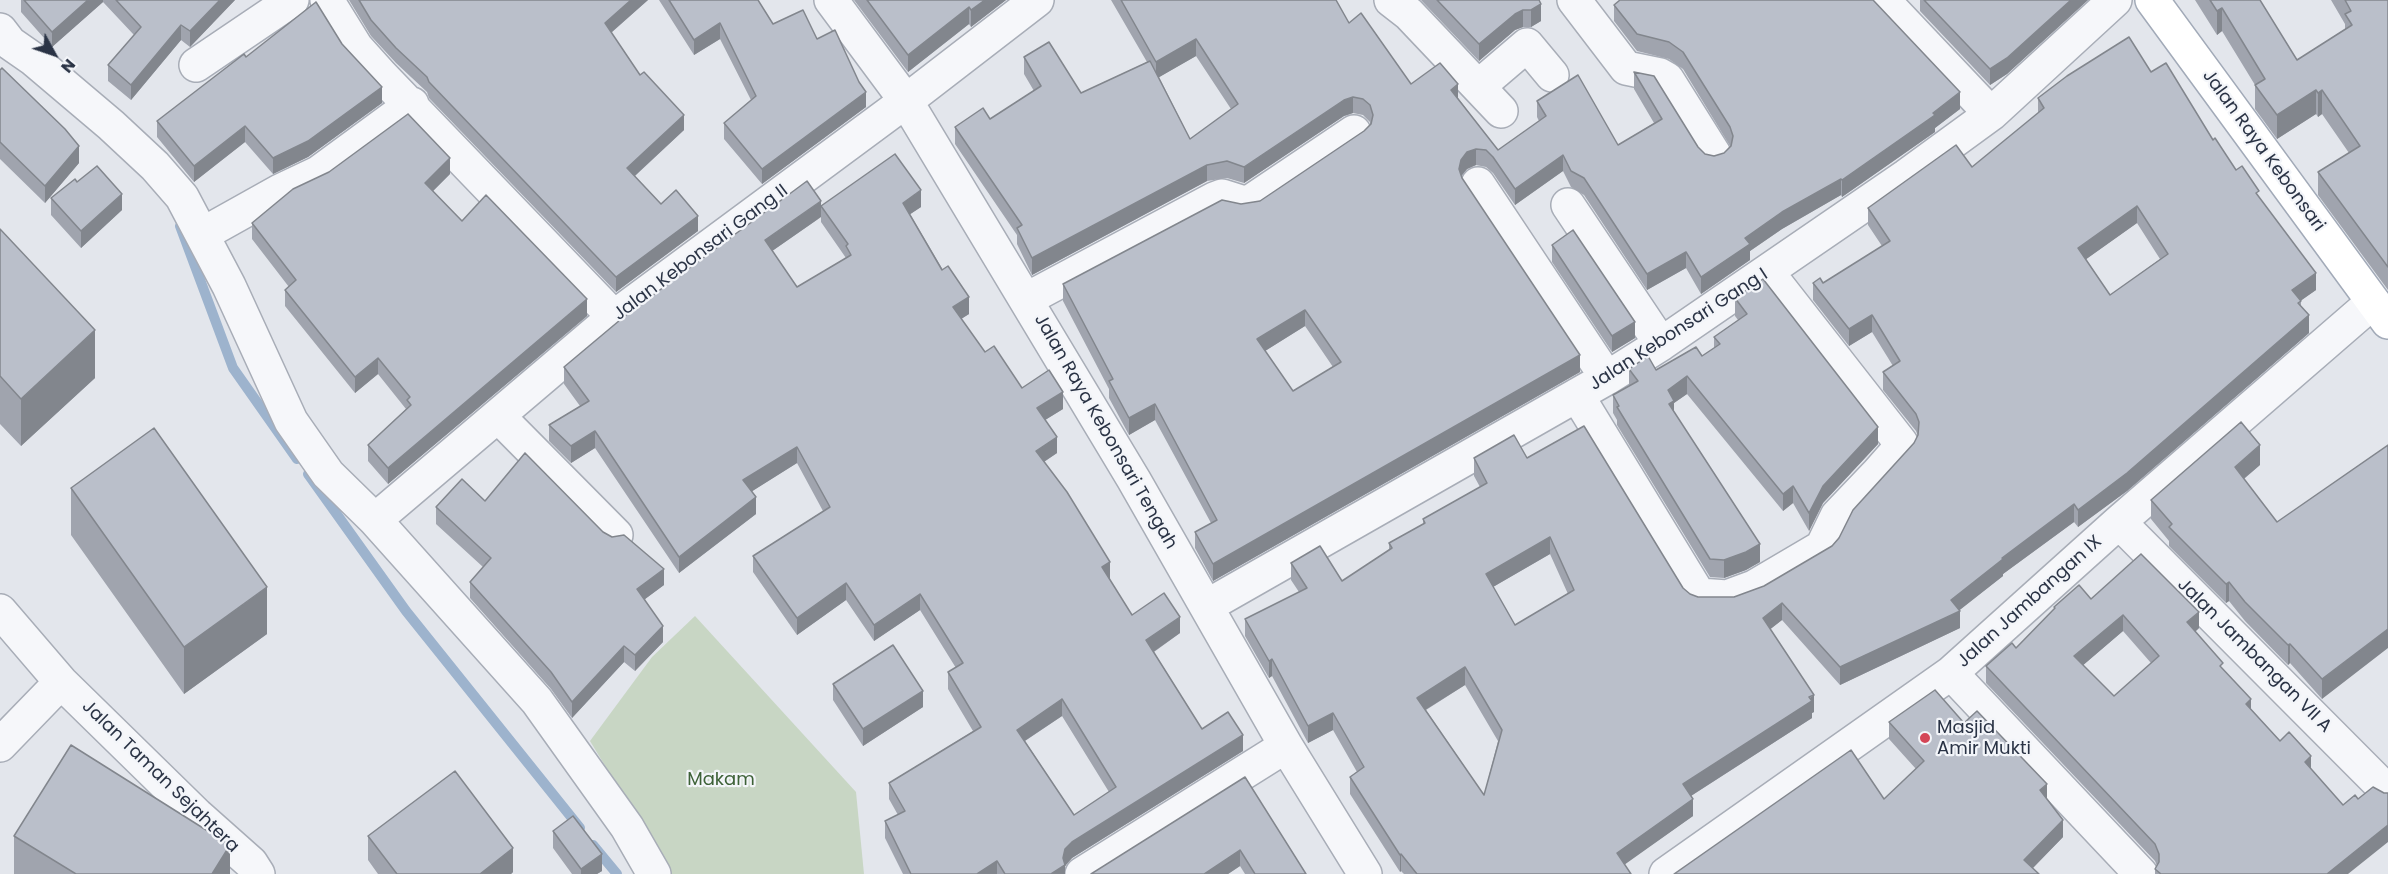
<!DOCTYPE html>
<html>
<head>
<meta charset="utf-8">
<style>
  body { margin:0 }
  #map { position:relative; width:2388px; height:874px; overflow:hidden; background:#e3e6ec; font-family:Poppins,sans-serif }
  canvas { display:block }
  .north { position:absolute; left:24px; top:24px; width:60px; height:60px; -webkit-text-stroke:4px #f3f5f9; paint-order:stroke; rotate:130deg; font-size:16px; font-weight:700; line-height:24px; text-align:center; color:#2a3345 }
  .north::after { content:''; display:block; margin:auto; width:21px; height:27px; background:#2a3345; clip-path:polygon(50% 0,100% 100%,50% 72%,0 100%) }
</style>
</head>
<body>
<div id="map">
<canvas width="2388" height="874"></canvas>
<div class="north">N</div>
</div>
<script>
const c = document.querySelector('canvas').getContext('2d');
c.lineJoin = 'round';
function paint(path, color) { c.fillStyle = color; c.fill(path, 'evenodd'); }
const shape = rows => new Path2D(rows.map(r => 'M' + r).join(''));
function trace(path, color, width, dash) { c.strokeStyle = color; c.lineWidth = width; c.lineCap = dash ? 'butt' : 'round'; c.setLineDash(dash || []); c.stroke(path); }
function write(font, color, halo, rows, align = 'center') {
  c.font = font + ' Poppins,sans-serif'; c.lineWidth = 4.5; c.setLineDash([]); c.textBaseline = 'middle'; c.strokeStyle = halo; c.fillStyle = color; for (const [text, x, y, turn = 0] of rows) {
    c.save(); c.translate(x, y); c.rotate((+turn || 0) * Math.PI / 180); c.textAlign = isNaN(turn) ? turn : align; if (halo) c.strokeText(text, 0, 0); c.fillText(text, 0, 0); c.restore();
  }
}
paint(shape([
  [695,616,856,792,864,874,671,874,590,741,652,657]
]), '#c8d6c4');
trace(shape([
  [180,226,233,368,297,459],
  [308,474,406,611,580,828],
  [593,845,617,874]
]), '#9db3cd', 10);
const minor = shape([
  [327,0,356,47,382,76,614,317],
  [831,0,906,101,1134,480,1286,746,1365,874],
  [1391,0,1409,14,1501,111],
  [1574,0,1626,68,1660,75,1667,79,1714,154],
  [1883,0,1991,114],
  [0,30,10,43,33,59,111,125,155,166,182,197,229,286,291,421,328,474,375,520,537,701,627,827,654,874],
  [196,65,292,0],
  [1479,86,1527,45,1552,75],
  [1478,184,1607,378],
  [1568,205,1661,344],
  [203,234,280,191,318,173,412,104],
  [1027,299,1214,199,1222,196,1241,202,1250,202,1354,132],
  [1577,395,1699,595,1727,597,1754,587,1822,547,1837,516,1878,473,1900,448,1901,443,1768,273],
  [498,416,616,535],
  [375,520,614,317,906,101,1037,0],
  [2119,522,2388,792],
  [1207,606,1607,378,1661,344,1906,176,1991,114,2115,0],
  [0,611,61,682,197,815,251,863,258,874],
  [1951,673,2141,874],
  [0,745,61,682],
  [1082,874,1286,746],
  [1666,874,1951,673,2119,522,2373,302]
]);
const major = shape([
  [2152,0,2388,322]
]);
trace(minor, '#a8adb7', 36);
trace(major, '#a2aab8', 36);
trace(minor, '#f6f7fa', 33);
trace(major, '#fff', 33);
paint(shape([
  [21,0,235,0,190,47,181,40,131,100,108,81,108,65,134,35,103,2,52,47,21,12],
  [349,0,648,0,611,33,640,75,684,130,635,176,661,204,698,231,616,292,429,98,427,92,396,63,371,36],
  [659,0,758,0,773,24,817,39,866,107,762,184,724,139,724,123,751,100,720,39,694,55],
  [854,0,1006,0,971,27,969,24,908,72],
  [1111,0,1336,0,1349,23,1411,84,1458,98,1498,150,1539,121,1537,117,1537,101,1618,145,1654,123,1634,89,1634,72,1698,147,1705,154,1714,156,1724,153,1730,146,1683,69,1669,59,1637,51,1614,21,1614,5,1960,109,1935,128,1935,132,1842,197,1841,195,1782,229,1750,251,1750,260,1701,294,1686,268,1647,290,1584,195,1571,187,1563,171,1515,205,1493,173,1486,167,1476,165,1467,169,1462,176,1462,178,1580,372,1213,581,1195,548,1195,532,1211,523,1155,420,1129,435,1109,398,1109,389,1063,301,1063,284,1241,204,1260,201,1364,131,1370,124,1370,122,1363,115,1353,113,1344,116,1244,183,1227,178,1207,181,1032,275,1017,244,1017,235,955,144,955,127,990,119,1034,91,1024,74,1024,57,1081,93,1147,62],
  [1196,56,1231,109,1190,139,1159,77],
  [1305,326,1333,367,1293,391,1265,351],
  [1421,0,1539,0,1541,21,1531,27,1523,27,1515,30,1479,61],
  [1920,0,2088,0,2007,74,1990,85,1920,11],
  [2195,0,2260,0,2297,60,2345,29,2345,24,2331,0,2388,0,2388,290,2318,195,2318,172,2349,153,2322,114,2318,117,2316,114,2277,139,2255,109,2255,85,2222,31,2217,35],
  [342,44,382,103,308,157,273,174,245,142,194,182,157,137,157,121,246,57],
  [0,70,79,163,45,203,0,159],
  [2151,72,2213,140,2236,170,2259,198,2316,290,2301,300,2301,307,2309,333,2127,491,2078,527,2074,522,2003,574,2003,576,1959,610,1960,628,1840,685,1782,620,1770,629,1814,712,1812,713,1812,718,1691,796,1693,816,1624,864,1631,874,1404,874,1401,871,1400,872,1350,794,1350,777,1357,772,1333,730,1308,743,1272,676,1269,678,1245,636,1245,619,1299,592,1291,580,1291,563,1342,581,1389,550,1389,543,1423,524,1423,519,1480,487,1474,476,1474,458,1527,458,1690,594,1698,597,1734,597,1764,586,1832,546,1914,443,1918,436,1916,431,1883,390,1883,372,1893,366,1872,332,1849,346,1813,300,1813,283,1823,283,1882,246,1868,225,1868,208,1972,167,2038,114,2038,98],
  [2137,223,2160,259,2110,295,2086,259],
  [1550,554,1568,594,1515,625,1493,587],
  [1465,685,1498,741,1484,795,1426,710],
  [450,174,433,191,462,221,587,316,388,484,368,461,368,445,406,409,378,374,355,393,285,306,285,290,289,287,252,239,252,223],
  [77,182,122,210,81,248,51,215,51,198],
  [821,206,921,207,910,214,969,314,961,319,985,352,1022,388,1063,409,1045,420,1057,453,1044,462,1110,579,1109,579,1132,615,1180,633,1154,652,1202,729,1243,751,1072,858,1065,866,1065,874,903,874,885,838,885,821,898,815,889,799,889,783,973,731,948,689,948,672,956,668,920,610,874,641,846,600,797,635,753,572,753,556,823,511,797,463,752,491,756,514,679,573,595,448,571,463,549,441,549,425,580,406,564,384,564,367,821,217,772,251,797,287,846,258,821,222],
  [1062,716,1109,792,1074,815,1025,741],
  [0,229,95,378,21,446,0,424],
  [1552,245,1635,338,1612,352,1552,262],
  [1735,298,1878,444,1823,503,1809,531,1793,503,1783,511,1687,394,1674,403,1674,412,1760,562,1746,570,1724,578,1710,577,1617,425,1617,420,1613,413,1613,395,1629,386,1629,369,1656,370,1702,356,1714,348,1714,337,1738,320,1735,316],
  [2388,445,2322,699,2290,663,2288,665,2245,621,2229,601,2226,603,2169,546,2169,541,2151,519,2151,500,2260,465,2244,479,2277,522],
  [71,488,267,634,184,694,71,535],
  [485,501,664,585,645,599,663,642,635,671,624,662,572,718,551,689,470,598,470,582,483,567,436,524,436,507],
  [2091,599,2199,628,2195,632,2251,709,2280,741,2311,769,2348,874,2155,874,2155,869,2157,866,2155,861,1986,683,1986,666,2016,648,2054,609,2054,607],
  [2123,631,2151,663,2114,696,2083,665],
  [833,684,923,707,863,746,833,700],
  [1889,722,1964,723,2047,799,2063,837,2033,868,1884,799,1916,769,1889,739],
  [1245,777,1306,874,1245,874,1240,866,1228,874,1091,874],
  [553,831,602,871,597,874,572,874,553,848],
  [14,836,230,874,14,874],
  [368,836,513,872,511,874,378,874,368,860]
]), '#a0a4ae');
paint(shape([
  [88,0,103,0,103,2,52,47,52,32],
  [220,0,235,0,190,47,190,31],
  [631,0,648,0,605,38,605,23],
  [985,0,1006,0,971,27,971,10],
  [2071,0,2088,0,2007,74,1990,85,1990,69],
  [1541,4,1541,21,1531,27,1531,10],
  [969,7,969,24,908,72,908,55],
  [2222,8,2222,31,2217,35,2217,11],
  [1523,10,1523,27,1515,30,1479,61,1479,44,1515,14],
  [720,23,720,39,694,55,694,40],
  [181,25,181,40,131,100,131,85],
  [1196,39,1196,56,1156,79,1156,62],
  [1458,84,1458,101,1451,90],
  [382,87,382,103,308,157,273,174,273,158],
  [2316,90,2316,114,2277,139,2277,115],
  [2322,90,2322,114,2318,117,2318,93],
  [866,92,866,107,762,184,762,169],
  [1960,92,1960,109,1935,128,1935,132,1842,197,1842,180,1933,113],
  [1353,97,1353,113,1344,116,1244,183,1244,167,1344,100],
  [684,115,684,130,627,183,627,168],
  [245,126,245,142,194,182,194,166],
  [79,146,79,163,45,203,45,186],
  [1476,149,1476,165,1467,169,1461,176,1459,169,1461,160,1467,152],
  [1563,155,1563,171,1515,205,1515,189],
  [450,158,450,174,425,199,425,183],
  [1207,165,1207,181,1032,275,1032,258],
  [1841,179,1841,195,1782,229,1750,251,1750,260,1701,294,1701,277,1745,238,1782,212],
  [921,190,921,207,903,219,903,203],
  [122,194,122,210,81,248,81,231],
  [821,201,821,217,765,256,765,240],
  [2137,206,2137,223,2078,265,2078,248],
  [698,216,698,231,616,292,616,277],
  [1686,252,1686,268,1647,290,1647,274],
  [2316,273,2316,290,2292,307,2292,290],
  [969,297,969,314,953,324,953,307],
  [587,299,587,316,388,484,388,468],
  [1305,310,1305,326,1257,356,1257,339],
  [1872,315,1872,332,1849,346,1849,329],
  [2309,315,2309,333,2127,491,2078,527,2078,510],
  [1635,322,1635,338,1612,352,1612,336],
  [95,330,95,378,21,446,21,399],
  [1580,355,1580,372,1213,581,1213,564],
  [378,358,378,374,355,393,355,377],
  [1687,376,1687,394,1674,403,1674,419,1669,422,1668,390],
  [1063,392,1063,409,1037,425,1037,408],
  [1155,404,1155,420,1129,435,1129,418],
  [1878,427,1878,444,1823,503,1809,531,1809,513,1823,486],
  [595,431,595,448,571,463,571,446],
  [1057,437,1057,453,1036,467,1036,451],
  [2260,445,2260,465,2235,486,2235,467],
  [797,447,797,463,743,497,743,480],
  [1793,486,1793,503,1783,511,1783,494],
  [756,497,756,514,679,573,679,557],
  [2074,504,2074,522,2003,574,2003,576,1956,613,1960,611,1960,628,1840,685,1840,667,1951,600,2002,558],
  [1550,537,1550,554,1486,591,1486,574],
  [1760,544,1760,562,1746,570,1724,578,1724,560],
  [1110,562,1110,579,1102,584,1102,567],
  [664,569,664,585,637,605,637,589],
  [2229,582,2229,601,2226,603,2226,584],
  [846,583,846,600,797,635,797,618],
  [267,587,267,634,184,694,184,647],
  [920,594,920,610,874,641,874,625],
  [1782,603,1782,620,1763,635,1763,618],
  [2199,612,2199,628,2187,639,2187,622],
  [2123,615,2123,631,2074,673,2074,656],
  [1180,617,1180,633,1146,657,1146,640],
  [663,626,663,642,635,671,635,655],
  [2388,629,2388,648,2322,699,2322,679],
  [2290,644,2290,663,2288,665,2288,645],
  [624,646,624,662,572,718,572,702],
  [1272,659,1272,676,1269,678,1269,661],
  [1465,667,1465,685,1417,715,1417,698],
  [923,691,923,707,863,746,863,729],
  [1814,695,1814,712,1812,713,1812,718,1683,801,1683,784],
  [1062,699,1062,716,1017,746,1017,730],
  [2251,699,2251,716,2246,704],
  [1333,713,1333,730,1308,743,1308,726],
  [1243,735,1243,751,1072,858,1065,866,1065,874,1051,874,1063,858,1065,849,1072,842],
  [2311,756,2311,773,2305,762],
  [2047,784,2047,801,2040,790],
  [1693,799,1693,816,1617,870,1617,853],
  [2063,820,2063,837,2027,874,2024,860],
  [2388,825,2388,842,2348,874,2327,874],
  [230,845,230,874,212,874],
  [513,848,513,872,511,874,480,874],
  [1240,850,1240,866,1228,874,1204,874],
  [602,854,602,871,597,874,581,874,581,869],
  [1401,854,1401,871,1400,872,1400,855],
  [997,861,997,874,977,874]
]), '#82868d');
const building = shape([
  [24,0,88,0,52,32,24,0],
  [116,0,220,0,190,31,181,25,131,85,108,65,141,27,116,0],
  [359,0,631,0,605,23,640,75,644,72,684,115,627,168,661,204,676,190,698,216,616,277,429,82,427,77,396,48,371,20,359,0],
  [669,0,758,0,773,24,803,10,817,39,835,30,859,82,866,92,762,169,724,123,756,96,720,23,694,40,669,0],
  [867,0,985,0,971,10,969,7,908,55,867,0],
  [1121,0,1336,0,1349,23,1361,13,1411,84,1440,63,1458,84,1451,90,1498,150,1546,116,1537,101,1578,75,1618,145,1662,119,1634,72,1654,76,1698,147,1705,154,1714,156,1724,153,1731,146,1733,136,1730,127,1683,52,1669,42,1637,34,1614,5,1620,0,1873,0,1960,92,1933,113,1935,115,1842,180,1841,179,1782,212,1745,238,1750,244,1701,277,1686,252,1647,274,1584,178,1571,171,1563,155,1515,189,1493,157,1486,150,1476,149,1467,152,1461,160,1459,169,1462,178,1580,355,1213,564,1195,532,1217,520,1155,404,1129,418,1109,381,1113,379,1063,284,1222,200,1241,204,1260,201,1364,131,1371,124,1373,115,1370,105,1363,99,1353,97,1344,100,1244,167,1227,161,1207,165,1032,258,1017,228,1022,225,955,127,983,108,990,119,1041,86,1024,57,1049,42,1081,93,1150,61,1190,139,1238,104,1196,39,1156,62,1121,0],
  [1305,310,1341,362,1293,391,1257,339,1305,310],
  [1437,0,1539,0,1541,4,1531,10,1523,10,1515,14,1479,44,1437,0],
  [1924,0,2071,0,2007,58,1990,69,1924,0],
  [2210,0,2260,0,2297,60,2352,25,2345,14,2351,11,2345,0,2388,0,2388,267,2318,172,2360,146,2322,90,2318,93,2316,90,2277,115,2255,85,2265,79,2222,8,2217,11,2210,0],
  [316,2,342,44,382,87,308,141,273,158,245,126,194,166,157,121,244,54,246,57,316,2],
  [2129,37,2151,72,2166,63,2213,140,2215,138,2236,170,2242,166,2259,191,2256,193,2316,273,2292,290,2301,301,2298,303,2309,315,2127,473,2078,510,2074,504,2002,558,2003,559,1951,600,1960,611,1840,667,1782,603,1763,618,1814,695,1809,697,1812,701,1683,784,1693,799,1617,853,1631,874,1417,874,1401,854,1400,855,1350,777,1364,767,1333,713,1308,726,1272,659,1269,661,1245,619,1307,588,1291,563,1320,546,1342,581,1392,548,1389,543,1425,523,1423,519,1487,483,1474,458,1514,435,1527,458,1584,426,1683,588,1690,594,1698,597,1734,597,1764,586,1832,546,1839,538,1853,510,1914,443,1918,435,1919,422,1916,414,1883,372,1900,361,1872,315,1849,329,1813,283,1820,278,1823,283,1890,241,1868,208,1956,145,1972,167,2044,108,2038,98,2067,76,2129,37],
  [2137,206,2168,254,2110,295,2078,248,2137,206],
  [1550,537,1574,590,1515,625,1486,574,1550,537],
  [1465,667,1502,730,1484,795,1417,698,1465,667],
  [2,68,65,129,79,146,45,186,0,142,0,70,2,68],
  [408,114,450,158,425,183,462,221,486,195,587,299,388,468,368,445,411,405,407,400,410,397,378,358,355,377,285,290,296,280,252,223,293,189,329,172,408,114],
  [895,154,921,190,903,203,942,270,948,266,969,297,953,307,985,352,994,346,1022,388,1049,370,1063,392,1037,408,1057,437,1036,451,1067,492,1110,562,1102,567,1132,615,1164,593,1180,617,1146,640,1202,729,1228,712,1243,735,1072,842,1065,849,1063,858,1065,865,1051,874,1005,874,997,861,977,874,911,874,885,821,905,811,889,783,981,727,948,672,963,663,920,594,874,625,846,583,797,618,753,556,830,507,797,447,743,480,756,497,679,557,595,431,571,446,549,425,589,401,564,367,626,315,807,181,821,201,765,240,797,287,851,255,846,246,848,244,821,206,895,154],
  [1062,699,1116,787,1074,815,1017,730,1062,699],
  [97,166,122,194,81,231,51,198,75,179,77,182,97,166],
  [0,229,95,330,21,399,0,376,0,229],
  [1573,230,1635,322,1612,336,1552,245,1573,230],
  [1763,279,1878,427,1823,486,1809,513,1793,486,1783,494,1687,376,1668,390,1674,401,1669,404,1760,544,1746,552,1724,560,1710,559,1617,407,1619,406,1613,395,1638,381,1629,369,1648,356,1656,370,1696,347,1702,356,1720,344,1714,337,1747,314,1735,298,1763,279],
  [2241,422,2260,445,2235,467,2277,522,2388,445,2388,629,2322,679,2290,644,2288,645,2245,602,2229,582,2226,584,2169,527,2172,524,2151,500,2241,422],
  [154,428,267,587,184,647,71,488,154,428],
  [525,453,603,532,612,537,624,535,664,569,637,589,663,626,635,655,624,646,572,702,551,672,470,582,491,558,436,507,462,479,485,501,525,453],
  [2141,554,2199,612,2187,622,2223,663,2220,666,2251,699,2246,704,2280,741,2289,732,2311,756,2305,762,2343,805,2355,795,2358,799,2373,787,2384,793,2388,793,2388,825,2327,874,2161,874,2155,869,2159,862,2159,854,2155,844,1986,666,2012,643,2016,648,2055,608,2054,607,2079,585,2091,599,2141,554],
  [2123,615,2159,656,2114,696,2074,656,2123,615],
  [893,645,923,691,863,729,833,684,893,645],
  [1935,690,1964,723,1977,711,2047,784,2040,790,2063,820,2024,860,2039,874,1674,874,1851,750,1884,799,1924,761,1889,722,1935,690],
  [71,745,230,845,212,874,76,874,14,836,71,745],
  [455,771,513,848,480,874,397,874,368,836,455,771],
  [1245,777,1306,874,1255,874,1240,850,1204,874,1091,874,1245,777],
  [573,816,602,854,581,869,553,831,573,816]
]);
paint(building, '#babfca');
trace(building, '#82868d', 1.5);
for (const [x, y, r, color] of [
  [1925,738,6,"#d44556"]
]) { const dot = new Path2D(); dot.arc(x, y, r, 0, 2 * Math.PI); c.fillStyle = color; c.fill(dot); trace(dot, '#f3f5f9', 2); }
write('18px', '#2a3345', '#f3f5f9', [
  ["Jalan Raya Kebonsari",2263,151,54],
  ["Jalan Kebonsari Gang II",701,253,-37],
  ["Jalan Kebonsari Gang I",1679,330,-33],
  ["Jalan Raya Kebonsari Tengah",1105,432,60],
  ["Jalan Jambangan IX",2030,602,-42],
  ["Jalan Jambangan VII A",2254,656,45],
  ["Jalan Taman Sejahtera",160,777,44]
]);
write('18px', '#2a3345', '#f3f5f9', [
  ["Masjid",1937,728],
  ["Amir Mukti",1937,749]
], 'left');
write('18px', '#3d6137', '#f3f5f9', [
  ["Makam",721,780]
]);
</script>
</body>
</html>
